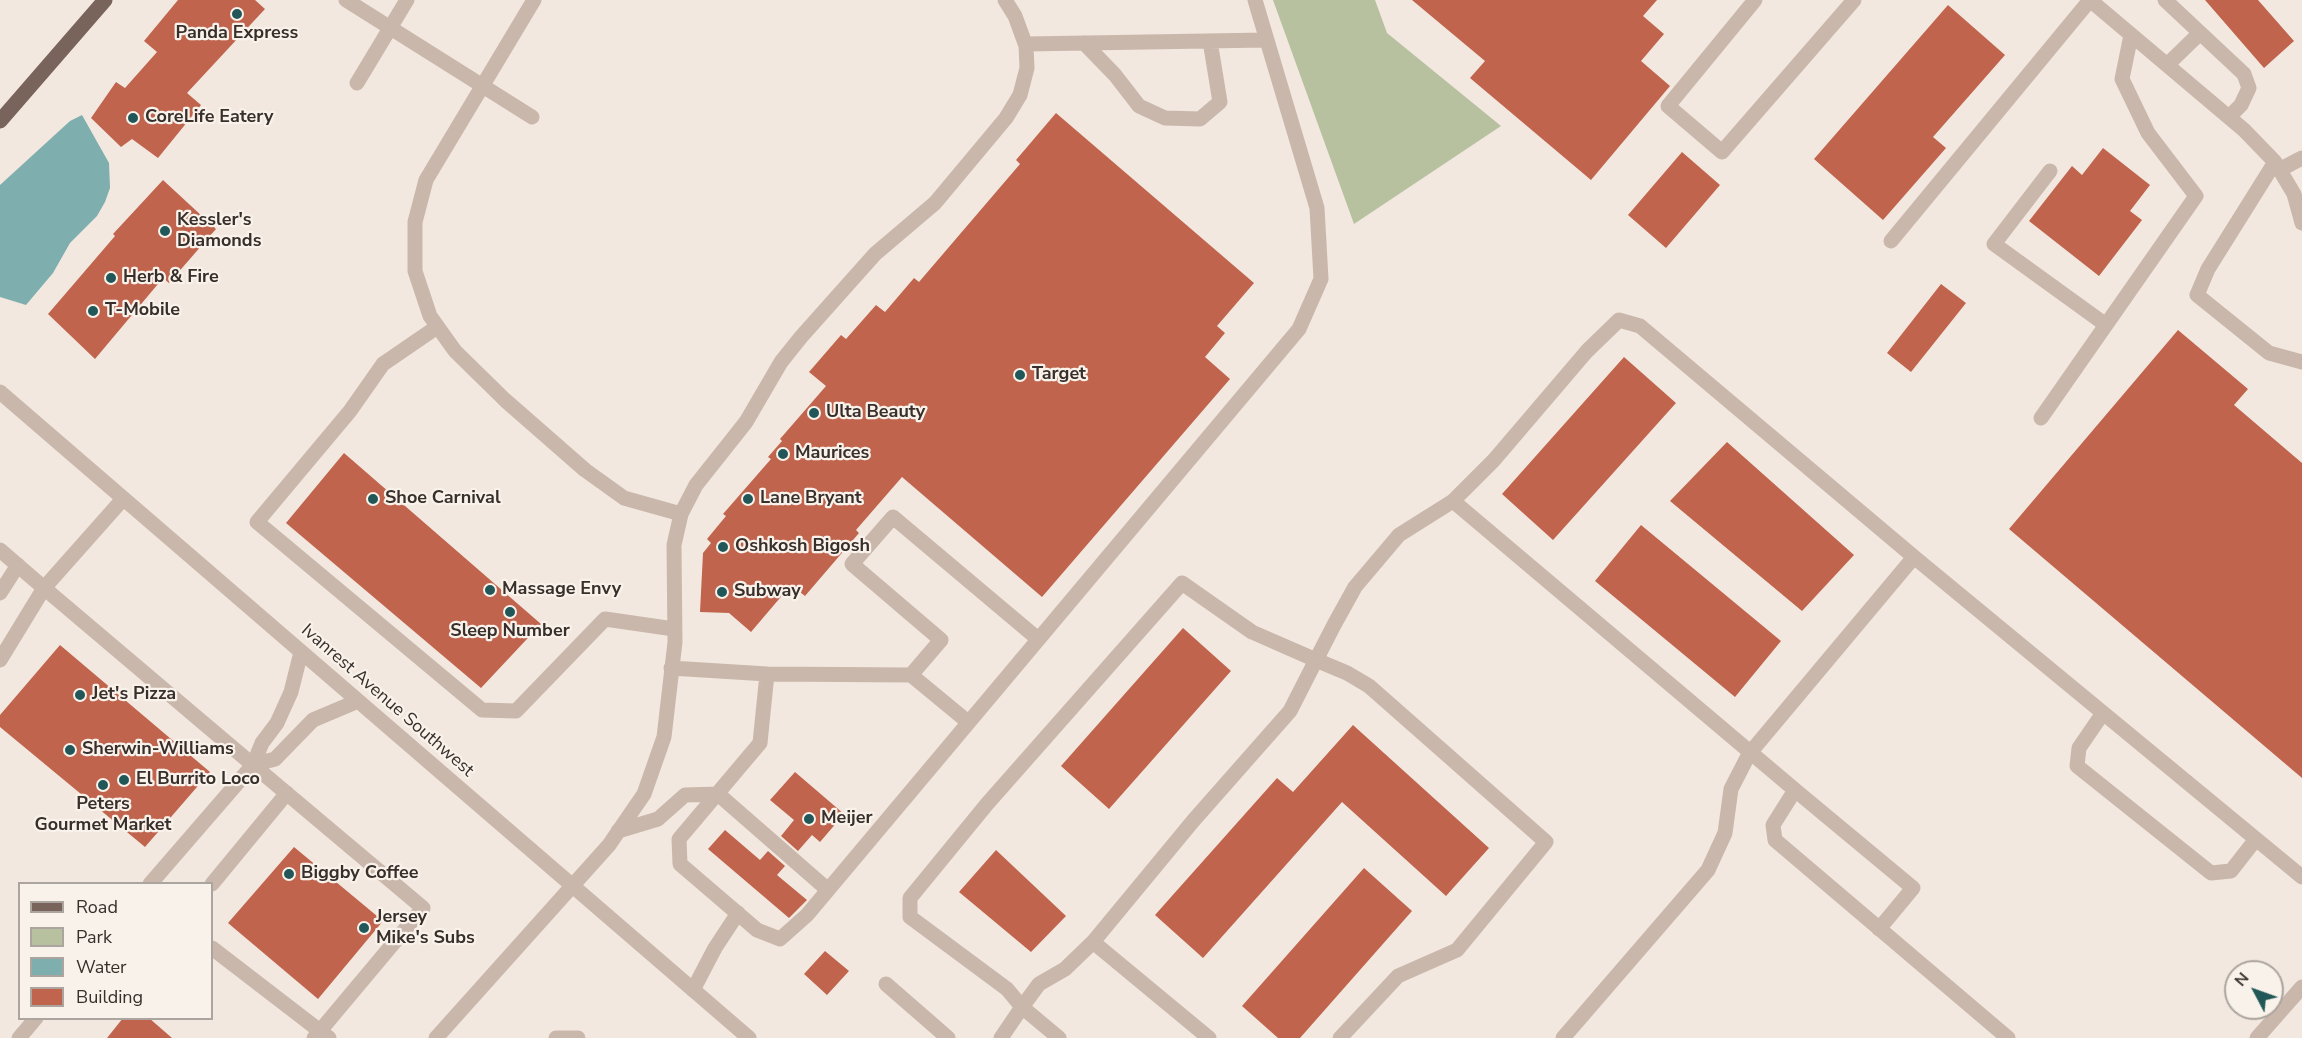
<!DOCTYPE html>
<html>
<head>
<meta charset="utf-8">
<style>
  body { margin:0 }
  #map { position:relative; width:2302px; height:1038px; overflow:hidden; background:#f2e8df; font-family:"Nunito Sans",sans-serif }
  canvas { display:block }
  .legend { position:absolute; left:18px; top:882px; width:195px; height:138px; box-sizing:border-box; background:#f9f2eb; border:2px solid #aca49e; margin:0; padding:8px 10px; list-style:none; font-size:18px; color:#382e2a }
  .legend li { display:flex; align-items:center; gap:12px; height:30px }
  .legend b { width:30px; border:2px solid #aca49e }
  .north { position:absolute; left:2224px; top:960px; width:60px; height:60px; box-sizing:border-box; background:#f9f2eb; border:2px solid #aca49e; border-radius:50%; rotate:311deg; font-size:16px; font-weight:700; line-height:24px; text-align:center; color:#382e2a }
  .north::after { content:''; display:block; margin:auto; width:21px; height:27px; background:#215758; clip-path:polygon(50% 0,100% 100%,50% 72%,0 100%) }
</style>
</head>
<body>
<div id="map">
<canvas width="2302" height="1038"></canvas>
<ul class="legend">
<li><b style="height:8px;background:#79645c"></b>Road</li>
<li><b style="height:16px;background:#b7c19f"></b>Park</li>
<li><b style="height:16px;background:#7faeae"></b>Water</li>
<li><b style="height:16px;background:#c1644d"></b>Building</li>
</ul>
<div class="north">N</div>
</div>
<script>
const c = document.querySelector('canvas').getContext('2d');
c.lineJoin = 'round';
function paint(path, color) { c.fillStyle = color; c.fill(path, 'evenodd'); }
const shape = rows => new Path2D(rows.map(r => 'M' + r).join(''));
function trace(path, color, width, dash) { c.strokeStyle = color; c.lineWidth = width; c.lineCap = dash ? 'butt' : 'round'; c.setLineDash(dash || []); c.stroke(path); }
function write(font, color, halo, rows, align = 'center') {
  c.font = font + ' "Nunito Sans",sans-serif'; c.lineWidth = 4.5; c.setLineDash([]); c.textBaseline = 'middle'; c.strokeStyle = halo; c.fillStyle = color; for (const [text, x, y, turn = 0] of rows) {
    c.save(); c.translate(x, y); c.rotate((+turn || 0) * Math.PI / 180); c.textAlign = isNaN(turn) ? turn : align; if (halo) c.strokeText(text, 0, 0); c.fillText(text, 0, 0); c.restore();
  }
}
paint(shape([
  [1273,0,1375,0,1387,33,1501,126,1354,224]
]), '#b7c19f');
paint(shape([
  [82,115,109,163,110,188,105,202,97,216,70,243,53,273,26,305,0,297,0,185,70,121]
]), '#7faeae');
paint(shape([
  [178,0,255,0,265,9,187,93,201,105,158,158,132,139,121,147,91,118,116,82,125,88,157,52,144,41],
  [1412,0,1657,0,1643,16,1664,34,1641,61,1670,86,1591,180,1470,78,1485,61],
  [2205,0,2258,0,2294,41,2264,68],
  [1948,5,2005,55,1933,137,1946,148,1883,220,1814,159],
  [1056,113,1254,283,1217,326,1225,333,1205,357,1230,379,1042,597,902,477,856,530,859,533,805,596,791,585,751,632,729,613,700,612,703,553,711,543,707,539,726,516,723,514,771,459,768,457,782,441,780,439,826,386,809,372,841,335,846,339,876,305,885,312,914,278,919,282,1020,164,1016,160],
  [2103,148,2150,185,2130,211,2142,220,2099,276,2029,221,2072,166,2082,175],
  [1682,152,1720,185,1666,248,1628,215],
  [163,180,216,229,169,283,163,278,95,359,48,314,115,236,113,234],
  [1941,284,1966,303,1911,372,1887,353],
  [2178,330,2248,389,2234,405,2302,463,2302,778,2009,529],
  [1624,357,1676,403,1553,540,1502,494],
  [1727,442,1854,555,1802,611,1670,501],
  [344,453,541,624,481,688,286,523],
  [1641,525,1781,641,1735,697,1595,581],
  [1183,628,1231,671,1109,809,1061,766],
  [60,645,210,772,145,847,0,727,0,715],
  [1353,725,1489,848,1446,896,1342,802,1203,958,1155,915,1277,778,1293,792],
  [795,772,844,814,820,842,812,835,798,851,781,836,794,820,770,800],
  [725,830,760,860,768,851,785,866,777,875,807,900,789,918,708,849],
  [294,847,383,921,318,999,228,923],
  [996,850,1066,916,1031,952,959,892],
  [1364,868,1412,911,1300,1038,1278,1038,1242,1006],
  [825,951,849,971,827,995,804,974],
  [123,1018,149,1018,172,1038,107,1038]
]), '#c1644d');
trace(shape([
  [346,0,532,117],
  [534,0,426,180,415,222,415,271,430,316,455,351,505,400,585,470,624,498,681,514],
  [1755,0,1668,106,1722,152,1854,0],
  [2165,0,2244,74,2249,88,2241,105,2229,117],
  [1084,43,1115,75,1139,106,1165,118,1200,119,1220,102,1210,41],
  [1026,44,1266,40],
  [2167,65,2200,33],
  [357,83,407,0],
  [2275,162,2208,269,2197,295,2269,353,2302,362],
  [2281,169,2302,158],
  [2050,171,1994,244,2106,325],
  [1891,241,2090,0,2244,130,2275,162,2294,194,2302,223],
  [437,327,383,364,350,411,257,522,482,710,516,711,605,619,674,629],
  [0,392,749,1038],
  [2041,418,2196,196,2148,133,2122,79,2131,35],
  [1453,501,1795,790,1773,825,1775,840,2008,1038],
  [0,550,44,588,123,499],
  [1914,557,2302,877],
  [0,593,18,565],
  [0,660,44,588,253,765],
  [671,668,767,674,760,743,679,839,680,864,757,930,780,939,807,915,1299,329,1321,279,1317,208,1255,0],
  [767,674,911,675,941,640,852,564,893,517,1038,639],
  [911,675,968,722],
  [2103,713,2079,748,2077,766,2211,873,2231,871,2256,839],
  [253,765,275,759,313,720,358,701],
  [253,765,262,743,277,723,291,692,301,652],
  [1795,790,1913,888,1879,929],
  [618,831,658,819,685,795,718,794,828,890],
  [150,884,253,765,423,908,314,1038],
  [212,884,287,793],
  [1093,942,1209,1038],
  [212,948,329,1038],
  [886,984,948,1038],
  [693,990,715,948,738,913],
  [19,1038,36,1018],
  [436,1038,609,845,644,794,664,737,675,642,674,545,681,514,696,485,746,422,781,362,801,337,875,254,935,203,1006,118,1020,95,1027,68,1026,46,1015,16,1005,0],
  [556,1038,578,1038],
  [1001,1038,1022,1007,1059,1038],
  [1340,1038,1398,976,1457,950,1546,842,1369,686,1347,673,1316,660,1252,632,1182,583,987,804,910,898,910,917,1007,989,1022,1007,1039,984,1065,969,1093,942,1193,821,1290,711,1316,660,1334,625,1355,587,1399,535,1453,501,1494,460,1587,351,1619,320,1640,326,1914,557,1749,754,1731,789,1725,833,1708,870,1563,1038],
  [2257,1038,2302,987]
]), '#cab7ab', 15);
trace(shape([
  [0,121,105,0]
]), '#79645c', 15);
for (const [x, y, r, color] of [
  [237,14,6,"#215758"],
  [133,118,6,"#215758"],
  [165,231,6,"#215758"],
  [111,278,6,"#215758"],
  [93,311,6,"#215758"],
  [1020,375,6,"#215758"],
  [814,413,6,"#215758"],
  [783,454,6,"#215758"],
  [373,499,6,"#215758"],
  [748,499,6,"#215758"],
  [723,547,6,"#215758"],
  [490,590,6,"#215758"],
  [722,592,6,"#215758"],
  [510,612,6,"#215758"],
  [80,695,6,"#215758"],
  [70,750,6,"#215758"],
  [124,780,6,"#215758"],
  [103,785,6,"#215758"],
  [809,819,6,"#215758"],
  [289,874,6,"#215758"],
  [364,928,6,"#215758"]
]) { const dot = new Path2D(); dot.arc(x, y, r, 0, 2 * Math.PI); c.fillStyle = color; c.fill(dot); trace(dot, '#f9f2eb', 2); }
write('bold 18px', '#382e2a', '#f9f2eb', [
  ["Panda Express",237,34,"center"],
  ["CoreLife Eatery",145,118],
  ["Kessler's",177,221],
  ["Diamonds",177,242],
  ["Herb & Fire",123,278],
  ["T-Mobile",105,311],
  ["Target",1032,375],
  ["Ulta Beauty",826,413],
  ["Maurices",795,454],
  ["Shoe Carnival",385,499],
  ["Lane Bryant",760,499],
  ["Oshkosh Bigosh",735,547],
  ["Massage Envy",502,590],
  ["Subway",734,592],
  ["Sleep Number",510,632,"center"],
  ["Jet's Pizza",92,695],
  ["Sherwin-Williams",82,750],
  ["El Burrito Loco",136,780],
  ["Peters",103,805,"center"],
  ["Gourmet Market",103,826,"center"],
  ["Meijer",821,819],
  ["Biggby Coffee",301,874],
  ["Jersey",376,918],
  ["Mike's Subs",376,939]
], 'left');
write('18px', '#382e2a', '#f9f2eb', [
  ["Ivanrest Avenue Southwest",387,701,41]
]);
</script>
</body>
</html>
